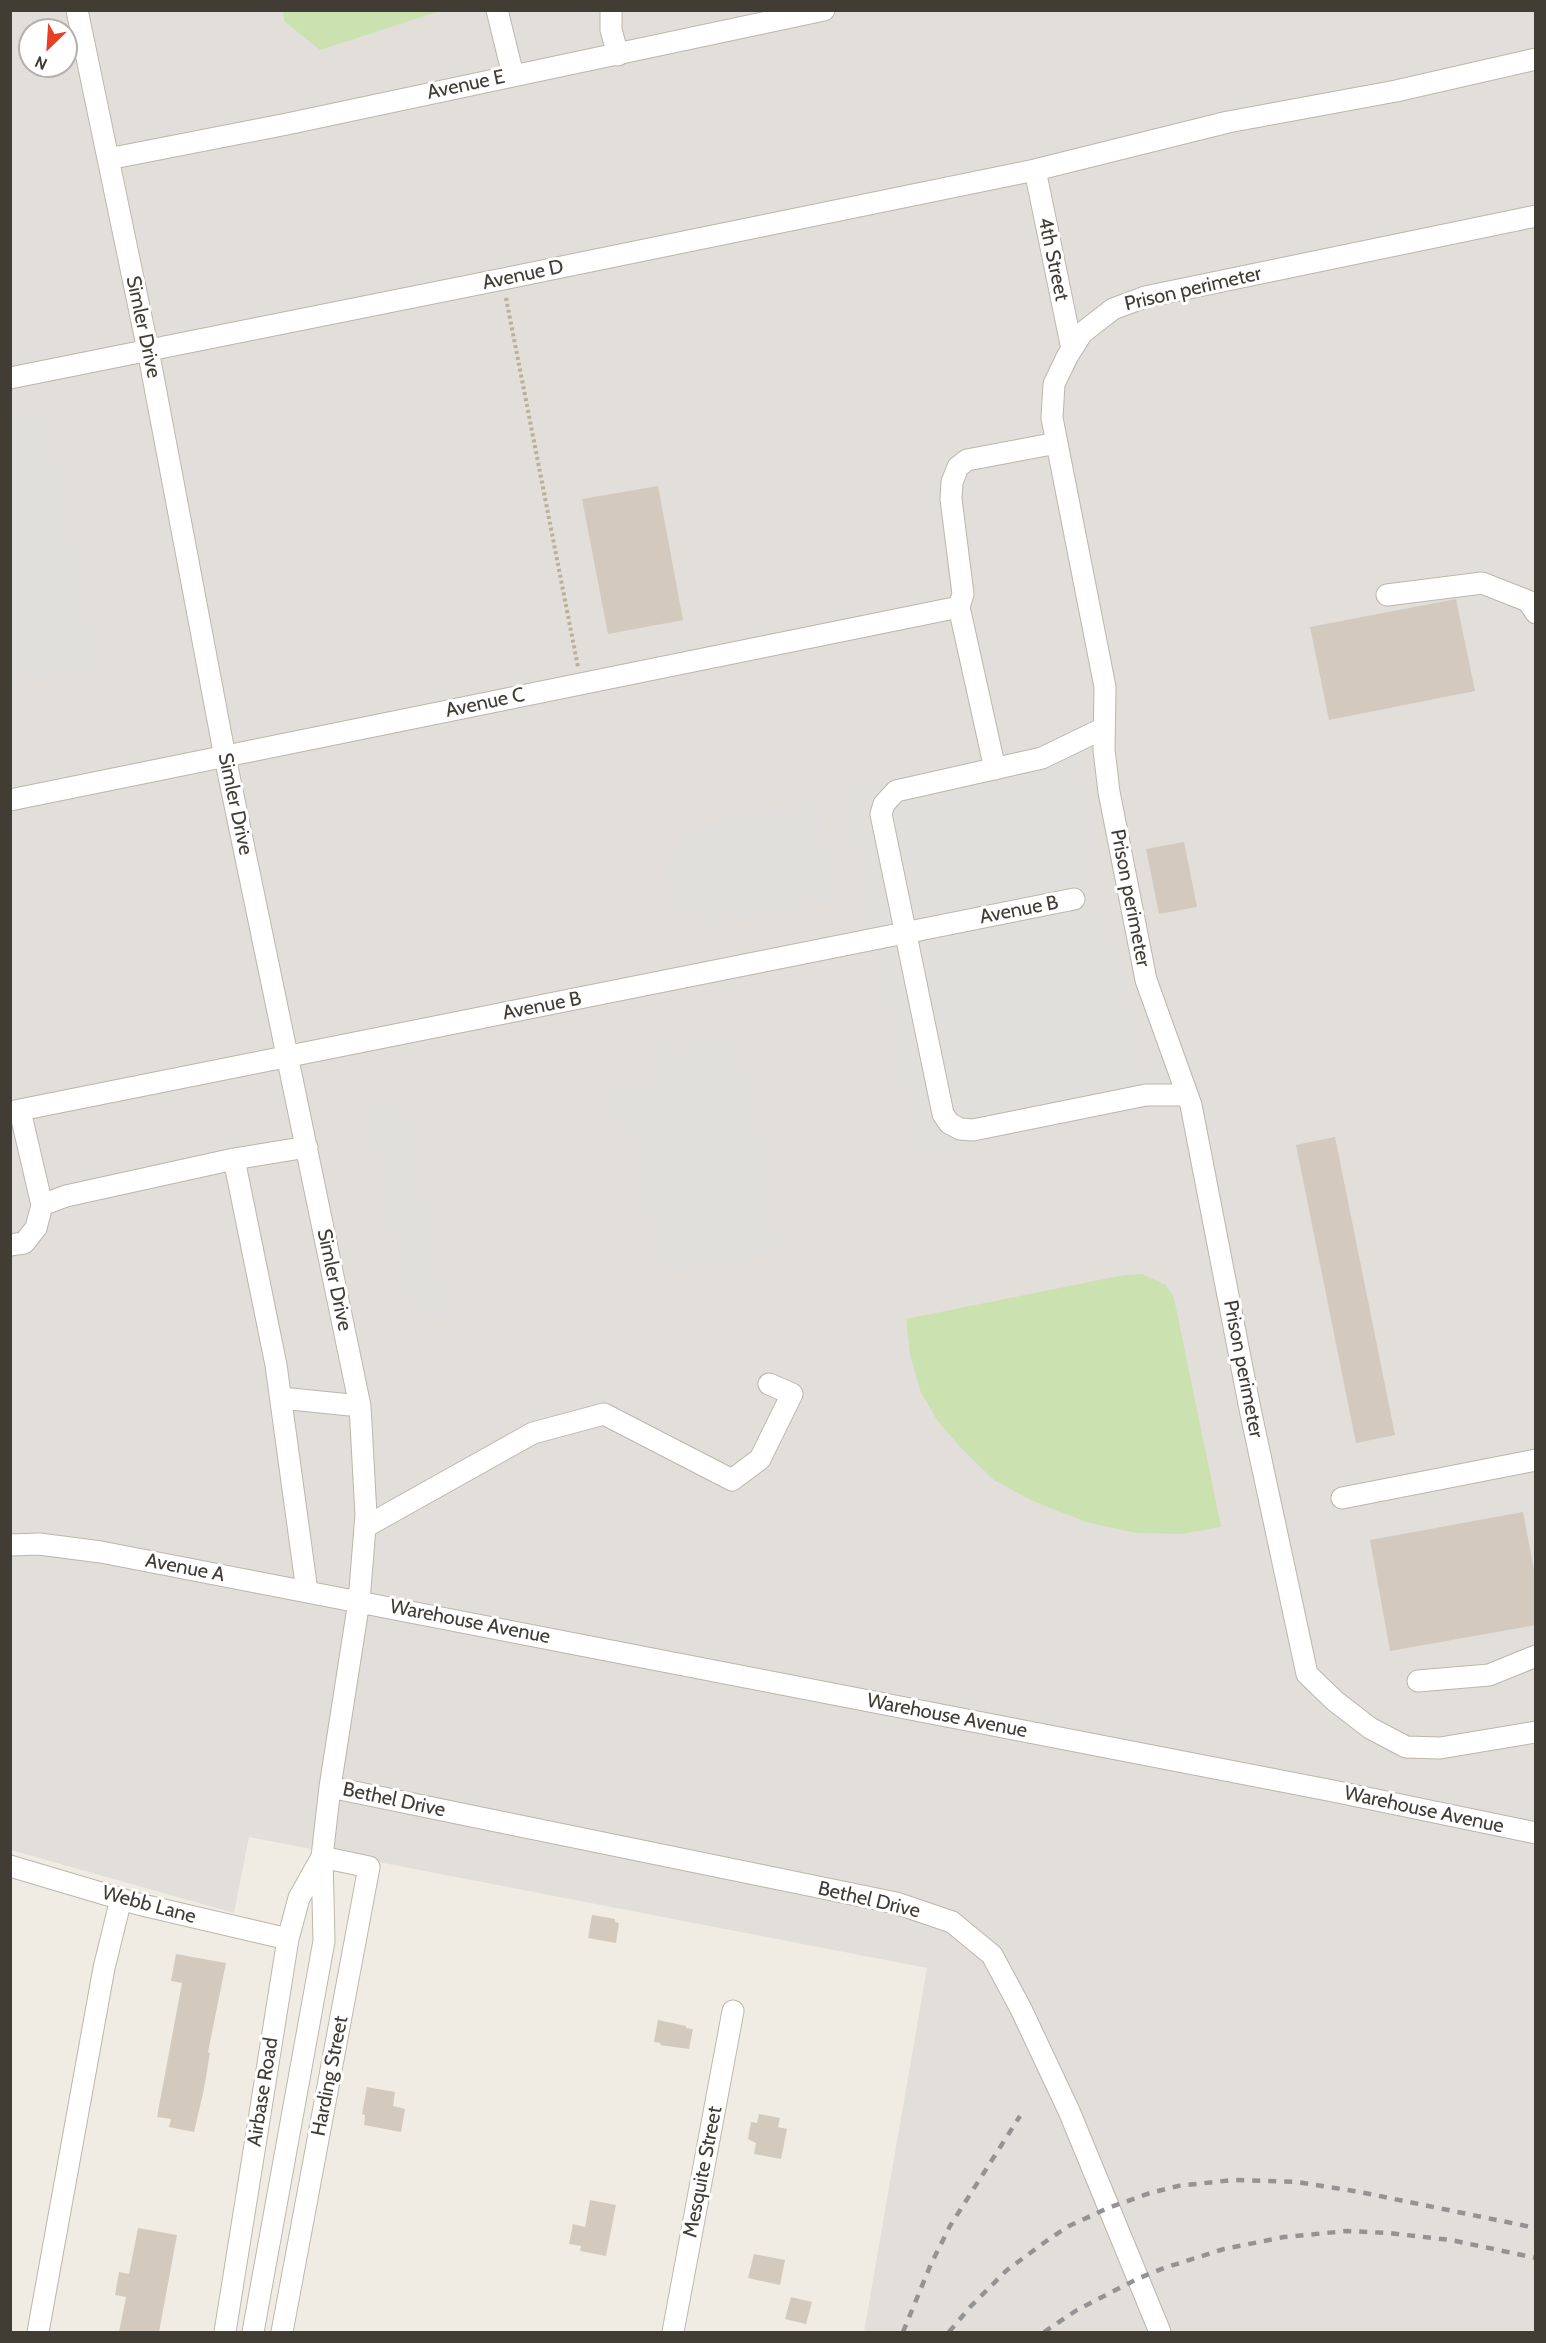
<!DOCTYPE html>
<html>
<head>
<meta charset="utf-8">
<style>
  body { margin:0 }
  #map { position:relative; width:1546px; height:2343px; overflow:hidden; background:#f0ece4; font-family:Cabin,sans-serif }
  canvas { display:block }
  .frame { position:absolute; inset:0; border:12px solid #413c34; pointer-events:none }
  .north { position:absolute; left:18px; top:18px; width:60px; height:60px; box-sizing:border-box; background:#fff; border:2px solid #b3b1ae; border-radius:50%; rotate:205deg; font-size:16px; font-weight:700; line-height:24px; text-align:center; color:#413c34 }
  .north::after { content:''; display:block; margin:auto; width:21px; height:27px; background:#e64025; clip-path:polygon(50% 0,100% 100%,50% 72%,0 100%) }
</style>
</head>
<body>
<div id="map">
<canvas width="1546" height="2343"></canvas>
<div class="frame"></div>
<div class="north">N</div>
</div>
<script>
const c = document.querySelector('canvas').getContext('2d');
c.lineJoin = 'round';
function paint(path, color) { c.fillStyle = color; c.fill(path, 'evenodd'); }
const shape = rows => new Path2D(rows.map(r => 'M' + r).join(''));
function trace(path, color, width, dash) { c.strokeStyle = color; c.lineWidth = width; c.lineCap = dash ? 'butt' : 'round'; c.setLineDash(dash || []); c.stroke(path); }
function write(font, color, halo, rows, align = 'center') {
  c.font = font + ' Cabin,sans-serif'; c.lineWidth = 6; c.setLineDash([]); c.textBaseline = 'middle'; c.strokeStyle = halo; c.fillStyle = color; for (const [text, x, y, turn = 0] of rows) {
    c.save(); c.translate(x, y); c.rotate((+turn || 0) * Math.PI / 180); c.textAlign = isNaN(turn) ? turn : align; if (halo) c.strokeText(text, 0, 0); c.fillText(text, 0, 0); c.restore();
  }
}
paint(shape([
  [10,11,1535,11,1535,2332,864,2332,927,1968,249,1837,234,1913,11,1850],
  [30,30,66,30,66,66,30,66]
]), '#e2ded9');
paint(shape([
  [283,11,283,10,440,11,320,50,284,21],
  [1142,1274,1166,1285,1174,1298,1221,1527,1182,1534,1136,1533,1086,1522,1033,1501,994,1480,962,1449,937,1420,920,1390,910,1354,906,1319,1124,1275]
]), '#cbe1b0');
paint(shape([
  [49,414,99,666,11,684,11,422],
  [1074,736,1099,856,1096,859,1096,863,1101,866,1102,871,1090,874,1087,878,1095,912,1098,914,1111,911,1111,916,1108,921,1109,925,1113,927,1151,1108,915,1155,839,784],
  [819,800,837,901,699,927,691,906,670,908,659,851,680,846,677,829],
  [718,1028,727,1035,741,1035,785,1252,656,1276,626,1123,610,1125,603,1099,612,1095,611,1092,624,1089,623,1084,650,1079,653,1076,655,1068,650,1042,666,1039,673,1044,685,1046,697,1039,700,1030],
  [404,1092,451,1316,432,1320,430,1312,425,1305,404,1306,364,1110,383,1107,387,1103,387,1095]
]), '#e1dfdc');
paint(shape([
  [658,486,683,620,608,634,582,499],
  [1456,599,1475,691,1329,720,1310,627],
  [1184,842,1197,907,1159,914,1146,849],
  [1335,1137,1395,1435,1356,1443,1296,1145],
  [1523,1512,1536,1581,1536,1625,1390,1651,1370,1540],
  [592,1915,615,1919,615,1922,619,1923,616,1943,588,1938],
  [176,1954,226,1963,208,2052,210,2053,204,2089,194,2132,169,2127,171,2119,157,2117,182,1983,171,1981],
  [658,2020,686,2026,686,2028,693,2029,689,2049,660,2045,661,2043,654,2042],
  [367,2087,395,2092,393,2106,405,2109,401,2132,364,2125,365,2115,362,2114],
  [759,2114,780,2118,778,2127,787,2129,781,2159,754,2154,756,2143,748,2139,751,2122,757,2123],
  [590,2200,616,2205,606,2256,580,2251,581,2246,569,2244,573,2224,585,2227],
  [138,2228,177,2235,159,2332,119,2332,126,2297,115,2295,119,2272,129,2274],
  [754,2254,785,2260,780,2285,748,2278],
  [791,2297,812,2302,806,2324,785,2319]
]), '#d3cabd');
const minor = shape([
  [77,10,148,350,225,757,360,1406,366,1515,359,1601,330,1787,322,1857,324,1941,253,2332],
  [497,10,513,75],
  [611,10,611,30,618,55],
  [108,159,287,124,824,10],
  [1035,170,1072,349],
  [1536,216,1145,297,1113,309,1082,333,1067,357,1054,384,1052,418,1105,687,1104,750,1109,792,1146,980,1191,1105,1250,1409,1307,1674,1335,1701,1370,1728,1406,1747,1440,1748,1536,1732],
  [10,378,503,279,1035,170,1228,122,1396,91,1536,59],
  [1387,595,1482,583,1528,601,1536,613],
  [1104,728,1042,758,896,791,884,804,881,814,943,1114,949,1123,960,1129,973,1130,1146,1095,1187,1095],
  [995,769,959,607,963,594,951,499,952,482,958,467,967,460,1057,443],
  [10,800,959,607],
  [20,1111,42,1205],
  [10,1112,1074,899],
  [234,1159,307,1147],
  [10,1245,24,1243,36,1228,42,1205,66,1196,234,1159,276,1365,307,1591],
  [281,1398,360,1406],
  [1342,1498,1536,1460],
  [365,1527,533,1433,604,1414,732,1480,760,1459,792,1394,769,1384],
  [10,1545,39,1544,101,1552,1333,1791,1536,1833],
  [1418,1681,1489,1675,1536,1656],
  [330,1787,896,1903,952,1922,992,1955,1021,2009,1069,2111,1160,2332],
  [10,1866,138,1904,288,1939],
  [38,2332,104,1968,121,1899],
  [225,2332,288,1939,299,1898,322,1857],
  [282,2332,369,1867,322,1857],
  [673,2332,733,2011]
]);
trace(minor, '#bdb6aa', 23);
trace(shape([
  [506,298,578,667]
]), '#bbaf9a', 4, [3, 3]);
trace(minor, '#fff', 21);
trace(shape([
  [903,2332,931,2264,950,2226,1020,2116],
  [949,2332,971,2306,1007,2270,1049,2239,1069,2226,1108,2208,1150,2193,1178,2186,1233,2180,1297,2182,1360,2192,1536,2228],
  [1044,2332,1077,2310,1137,2279,1164,2268,1224,2249,1284,2237,1347,2231,1388,2233,1451,2240,1536,2258]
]), '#939393', 4.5, [8, 8]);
write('20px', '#413c34', '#fff', [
  ["Avenue E",466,85,-12],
  ["4th Street",1053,259,78],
  ["Avenue D",523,275,-12],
  ["Prison perimeter",1193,289,-13],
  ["Simler Drive",143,327,78],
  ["Avenue C",485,703,-12],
  ["Simler Drive",235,804,78],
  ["Prison perimeter",1130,898,79],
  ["Avenue B",1019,910,-11],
  ["Avenue B",542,1006,-11],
  ["Simler Drive",334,1280,78],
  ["Prison perimeter",1243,1369,79],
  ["Avenue A",185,1568,11],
  ["Warehouse Avenue",470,1622,11],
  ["Warehouse Avenue",947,1716,11],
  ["Bethel Drive",394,1800,12],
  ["Warehouse Avenue",1424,1810,12],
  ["Bethel Drive",869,1900,13],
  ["Webb Lane",149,1905,15],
  ["Harding Street",330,2076,-79],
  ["Airbase Road",263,2092,-81],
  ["Mesquite Street",703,2172,-79]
]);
</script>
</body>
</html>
